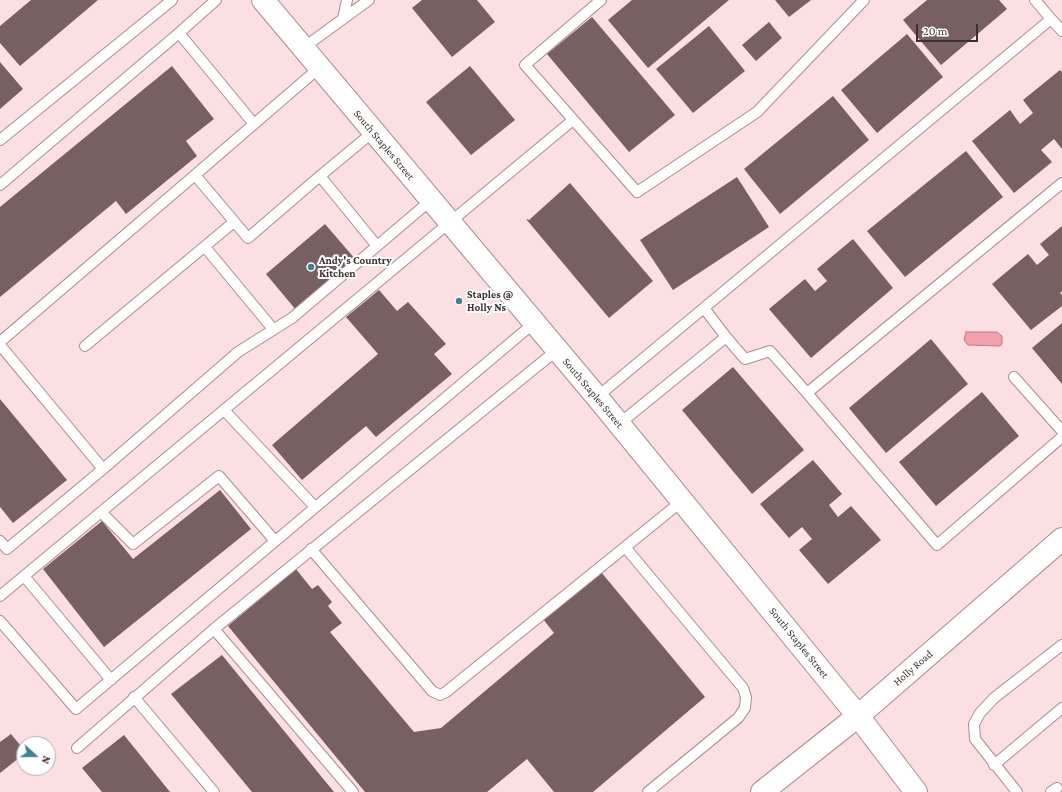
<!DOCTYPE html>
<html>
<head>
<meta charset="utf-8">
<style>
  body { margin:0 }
  #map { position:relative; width:1062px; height:792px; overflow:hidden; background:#fbdfe3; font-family:"Crimson Pro",serif }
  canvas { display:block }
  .north { position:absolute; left:16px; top:736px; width:40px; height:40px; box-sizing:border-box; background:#fff; border:1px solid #b1adad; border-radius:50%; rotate:111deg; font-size:11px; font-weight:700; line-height:16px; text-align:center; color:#3c3132 }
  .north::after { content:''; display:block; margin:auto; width:14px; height:18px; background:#408094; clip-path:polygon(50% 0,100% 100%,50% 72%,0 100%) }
  .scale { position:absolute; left:916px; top:24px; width:62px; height:18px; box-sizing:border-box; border:2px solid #3c3132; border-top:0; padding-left:5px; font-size:12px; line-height:14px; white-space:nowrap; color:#3c3132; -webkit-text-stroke:3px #fff; paint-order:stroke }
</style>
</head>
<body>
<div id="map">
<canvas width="1062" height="792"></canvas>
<div class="north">N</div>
<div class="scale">20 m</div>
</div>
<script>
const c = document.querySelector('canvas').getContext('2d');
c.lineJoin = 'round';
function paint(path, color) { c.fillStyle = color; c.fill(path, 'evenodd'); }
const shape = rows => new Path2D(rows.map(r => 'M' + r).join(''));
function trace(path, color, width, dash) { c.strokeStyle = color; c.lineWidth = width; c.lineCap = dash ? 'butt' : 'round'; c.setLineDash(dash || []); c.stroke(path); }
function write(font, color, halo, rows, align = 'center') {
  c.font = font + ' "Crimson Pro",serif'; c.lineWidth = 4; c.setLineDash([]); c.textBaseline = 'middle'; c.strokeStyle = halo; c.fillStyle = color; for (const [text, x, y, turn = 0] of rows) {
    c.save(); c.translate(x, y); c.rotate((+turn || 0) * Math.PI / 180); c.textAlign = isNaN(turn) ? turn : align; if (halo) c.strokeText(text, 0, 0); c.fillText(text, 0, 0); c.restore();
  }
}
const water = shape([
  [966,332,997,332,1002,336,1002,344,1000,346,968,345,964,340,966,332]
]);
paint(water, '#f09fab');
trace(water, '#ba7e87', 1);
paint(shape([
  [31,0,98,0,20,66,0,43,0,26],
  [422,0,477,0,495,22,452,57,412,8],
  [632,0,729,0,648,68,608,20],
  [775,0,811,0,789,17],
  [927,0,999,0,1007,9,941,65,903,20],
  [592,17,675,115,629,152,547,54],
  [769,22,782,38,756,61,742,45],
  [709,26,745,71,693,113,656,69],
  [907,34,943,77,877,133,841,90],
  [0,62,23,89,0,109],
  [172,66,214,119,186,141,197,156,126,214,116,201,0,297,0,207],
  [470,66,515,120,471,155,426,102],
  [1060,70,1062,72,1062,149,1054,139,1041,150,1052,162,1014,193,972,141,1010,110,1020,124,1033,113,1023,100],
  [833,96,869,140,780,214,744,169],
  [966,151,1003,197,905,277,867,231],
  [737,177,769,227,673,290,640,240],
  [570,183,653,281,609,318,526,219,529,220],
  [325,224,356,260,296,310,266,274],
  [1062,226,1062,291,1060,293,1062,295,1062,306,1031,330,992,284,1028,254,1037,265,1049,255,1040,244],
  [853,239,893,288,811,358,769,309,805,279,815,291,827,281,817,269],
  [379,290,397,311,408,302,446,344,434,354,452,374,376,437,366,426,302,480,272,445,378,354,346,317],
  [1062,323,1062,384,1032,348],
  [931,339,968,384,886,453,849,408],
  [733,367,804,450,752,494,682,410],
  [982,392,1019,436,936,506,899,462],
  [0,399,67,480,13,523,0,507],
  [813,460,842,494,829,505,838,517,851,506,881,540,828,584,799,550,812,539,802,527,789,538,760,504],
  [220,490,251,529,104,647,43,569,102,521,133,559],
  [296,569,312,589,318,585,332,602,328,606,342,623,330,632,414,732,441,728,554,633,543,619,601,572,705,697,593,792,554,792,527,759,487,792,365,792,228,626],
  [222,655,334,792,252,792,171,694],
  [11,734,24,750,24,754,0,773,0,742],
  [124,735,170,792,102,792,82,768]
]), '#775f62');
const service = shape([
  [216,0,179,33,254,124,319,68],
  [601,0,525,65,637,192,757,112,864,0],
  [343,19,347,0],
  [1051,19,1062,31],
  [303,48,369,0],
  [254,124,195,175,248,238,320,176],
  [373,132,320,176,377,246,430,201],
  [0,140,172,0],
  [1062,183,807,393,937,545,1062,437],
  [0,185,179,33],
  [205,247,273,329],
  [726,337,745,359,770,351,807,393],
  [0,342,195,175],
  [0,345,103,469,238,352,292,318,377,246],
  [85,346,234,222],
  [1014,377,1062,431],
  [597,397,1051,19,1035,0],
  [224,410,315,507],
  [619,424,726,337,704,308],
  [101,512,133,544,219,476,275,541],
  [0,541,7,549,103,469],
  [625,547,743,688,746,697,745,708,738,718,648,792],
  [311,549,432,691,440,695,446,692,682,501],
  [24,576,111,680],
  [0,596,573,120],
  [0,621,76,709,534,323],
  [214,629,353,792],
  [134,697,214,792],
  [77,748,214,629,557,350],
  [994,765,1062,708],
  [1017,792,975,739,974,724,980,713,994,698,1062,645],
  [1051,792,1057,788]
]);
const secondary = shape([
  [762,792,858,716,1062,539]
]);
const primary = shape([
  [263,0,597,397,858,716,916,792]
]);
trace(service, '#a78d90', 12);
trace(secondary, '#a78d90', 24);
trace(primary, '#a78d90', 24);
trace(service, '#fff', 10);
trace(secondary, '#fff', 22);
trace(primary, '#fff', 22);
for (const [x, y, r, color] of [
  [311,267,4,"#408094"],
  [459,301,4,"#408094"]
]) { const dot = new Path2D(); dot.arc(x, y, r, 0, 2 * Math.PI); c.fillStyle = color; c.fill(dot); trace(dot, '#fff', 1.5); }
write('11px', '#3c3132', '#fff', [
  ["South Staples Street",384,145,50],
  ["South Staples Street",593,393,50],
  ["South Staples Street",799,643,51],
  ["Holly Road",913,668,-41]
]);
write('bold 11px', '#3c3132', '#fff', [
  ["Andy's Country",319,261],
  ["Kitchen",319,274],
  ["Staples @",467,295],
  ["Holly Ns",467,308]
], 'left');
</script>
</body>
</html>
